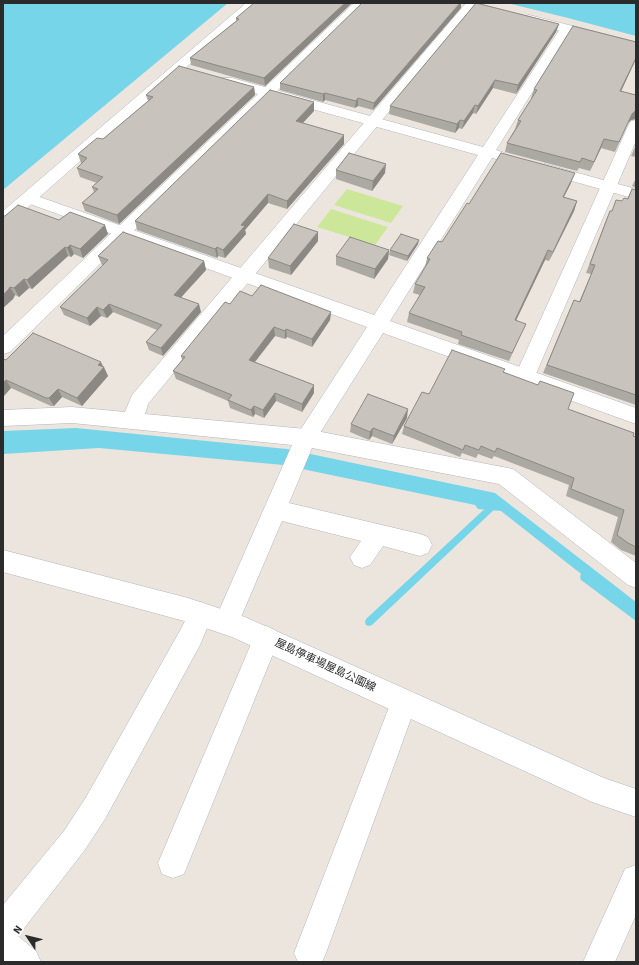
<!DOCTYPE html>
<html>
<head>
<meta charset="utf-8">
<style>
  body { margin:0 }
  #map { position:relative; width:639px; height:965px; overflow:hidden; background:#ece5de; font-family:"Source Sans 3",sans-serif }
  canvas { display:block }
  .frame { position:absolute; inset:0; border:4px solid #2b2b2b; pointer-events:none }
  .north { position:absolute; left:8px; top:917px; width:40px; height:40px; -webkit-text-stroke:3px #fff; paint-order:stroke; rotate:305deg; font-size:11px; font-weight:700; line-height:16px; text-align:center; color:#2b2b2b }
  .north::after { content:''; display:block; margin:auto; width:14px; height:18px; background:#2b2b2b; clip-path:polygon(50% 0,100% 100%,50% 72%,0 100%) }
</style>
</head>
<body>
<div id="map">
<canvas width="639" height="965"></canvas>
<div class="frame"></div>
<div class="north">N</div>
</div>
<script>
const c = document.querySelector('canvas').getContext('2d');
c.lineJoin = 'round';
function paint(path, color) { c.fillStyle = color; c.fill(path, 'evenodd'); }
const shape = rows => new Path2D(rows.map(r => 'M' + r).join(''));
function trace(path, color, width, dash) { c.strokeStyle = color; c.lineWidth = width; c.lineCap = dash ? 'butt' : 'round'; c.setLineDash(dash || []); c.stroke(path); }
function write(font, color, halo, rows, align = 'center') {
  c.font = font + ' "Source Sans 3","Noto Sans JP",sans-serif'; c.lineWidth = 3; c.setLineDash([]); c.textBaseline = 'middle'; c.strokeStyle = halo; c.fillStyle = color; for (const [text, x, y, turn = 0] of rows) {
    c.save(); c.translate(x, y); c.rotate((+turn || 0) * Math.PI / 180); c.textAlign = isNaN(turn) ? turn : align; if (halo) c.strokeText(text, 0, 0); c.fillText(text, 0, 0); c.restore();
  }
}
paint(shape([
  [347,189,403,206,391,223,334,205],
  [331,209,388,227,375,245,317,227]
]), '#cde79a');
paint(shape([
  [3,3,228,3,3,190],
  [507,3,636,3,636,36,568,18],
  [76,428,287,449,495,493,636,602,636,617,501,511,478,509,475,505,283,465,99,448,3,454,3,431]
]), '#77d5e9');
paint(shape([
  [494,502,497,503,498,505,497,507,372,625,369,626,366,625,365,622,366,619,491,503,494,502],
  [584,573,636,612,636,621,581,580,580,577,581,574,584,573]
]), '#77d5e9');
const minor = shape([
  [246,3,259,3,9,224,3,225,3,211,246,3],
  [354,3,367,3,10,352,3,354,3,336,354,3],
  [466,3,475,3,477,5,148,404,145,414,306,429,513,469,636,563,636,588,628,585,499,484,312,448,289,503,420,534,428,537,432,545,428,553,420,556,383,546,370,565,362,568,354,565,350,557,361,541,282,521,235,631,226,634,217,631,214,622,292,445,72,423,3,426,3,410,72,407,125,412,132,395,466,3],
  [529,15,636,42,636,50,525,22,523,19,525,16,529,15],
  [636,120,636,141,535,376,532,381,525,384,518,381,515,376,629,124,631,121,636,120],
  [201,602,210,606,213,614,200,645,105,819,84,851,18,936,36,951,41,962,3,962,3,905,64,831,85,799,182,627,192,606,201,602],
  [266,626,275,630,279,639,184,874,173,878,162,874,158,863,257,630,266,626],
  [404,689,413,693,417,702,326,953,322,962,298,962,294,953,391,702,395,693,404,689],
  [636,865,636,915,615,962,583,962,625,869,636,865]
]);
const tertiary = shape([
  [566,25,572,29,496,150,505,153,507,156,505,159,500,160,492,158,390,321,636,408,636,424,383,333,313,444,306,447,299,444,295,438,299,432,367,327,22,201,20,198,22,195,28,193,34,195,374,315,478,155,222,84,220,81,222,78,232,78,483,147,560,29,566,25],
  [545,164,636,189,636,199,540,172,537,169,540,166,545,164]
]);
const secondary = shape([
  [3,550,188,598,245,617,604,778,636,789,636,817,592,802,232,637,188,622,3,572,3,550]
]);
trace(minor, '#b1b5be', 1);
trace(tertiary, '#b1b5be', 1);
trace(secondary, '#b1b5be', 1);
paint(minor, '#fff');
paint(tertiary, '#fff');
paint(secondary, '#fff');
paint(shape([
  [352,3,265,86,191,65,190,58,236,21,236,18],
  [461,8,373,110,358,106,355,108,325,100,323,102,280,90,280,83],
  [559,24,556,32,516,94,493,88,476,114,473,113,462,129,459,128,455,133,389,114,390,106],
  [636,42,636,59,621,91,636,95,636,119,631,120,628,123,615,152,601,148,590,171,579,168,577,171,505,152,507,143,515,129,518,120,532,98,531,98,534,89],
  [254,87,255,95,119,224,85,211,82,203,94,192,92,187,97,183,80,177,77,168,82,163,81,163,78,154,103,139,148,101,146,95],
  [314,111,303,123,344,144,287,209,268,203,245,230,246,234,225,258,218,256,217,258,137,230,135,221],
  [636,145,636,157,631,156],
  [336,170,385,173,372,191,336,179],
  [636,178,636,188,632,186],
  [571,183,564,197,577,201,574,211,549,261,545,260,516,320,522,332,509,361,458,344,459,340,407,322,409,313,420,295,413,293,415,284,425,267,427,258,442,242,469,204],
  [632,189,636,190,636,405,543,373,570,309,579,302,591,274,586,273,606,220,610,211,611,211,622,201,627,199],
  [3,216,59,220,108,234,83,258,74,254,71,257,68,256,32,289,29,288,19,297,15,295,13,299,3,308],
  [318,232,318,241,291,275,269,268,268,258],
  [418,244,407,261,389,255,390,250],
  [389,250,388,259,374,279,336,265,336,256],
  [98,256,204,261,206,270,181,297,201,312,163,356,149,350,146,342,157,330,113,312,107,318,101,316,90,326,64,315,60,307,103,265,102,265],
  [252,296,331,312,330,320,312,347,287,337,285,339,275,336,255,362,314,385,314,393,302,412,276,401,264,418,255,414,253,417,230,408,228,401,176,379,173,371,182,360,181,356,230,304],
  [6,360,103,367,108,376,82,406,62,397,54,406,51,406,11,388,3,397],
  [504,372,568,409,636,437,636,556,621,550,611,542,618,517,566,496,569,485,494,456,492,459,478,454,476,458,462,453,460,457,402,434,404,426,429,394],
  [407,418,392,444,372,436,369,440,350,432,351,424]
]), '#aca8a2');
paint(shape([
  [345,3,352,3,265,86,264,78],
  [460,3,461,3,461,8,373,110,374,103],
  [559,24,556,32,516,94,518,85],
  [636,58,636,59,617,100,620,91],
  [495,80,493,88,476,114,478,106],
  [254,87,255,95,119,224,117,215],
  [325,93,325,100,323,102,323,94],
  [358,98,358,106,355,108,356,101],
  [314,102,314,111,296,130,296,121],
  [475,105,473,113,462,129,464,121],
  [636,110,636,119,631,120,628,123,615,152,632,114],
  [460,120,459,128,455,133,457,124],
  [344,135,344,144,287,209,287,201],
  [604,139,601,148,590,171,594,162],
  [386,164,385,173,372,191,373,181],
  [575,173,571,183,559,206,563,197],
  [268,194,268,203,245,230,246,234,225,258,223,250,241,225],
  [577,201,574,211,549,261,553,252],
  [105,225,108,234,83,258,80,249],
  [318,232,318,241,291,275,290,266],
  [419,240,418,244,407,261,408,256],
  [70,245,74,254,71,257,67,248],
  [65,247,68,256,32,289,27,280],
  [217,247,218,256,217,258,215,249],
  [389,250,388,259,374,279,375,269],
  [548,250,545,260,512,329,515,320],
  [204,261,206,270,176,303,174,295],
  [24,279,29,288,19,297,14,288],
  [10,287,15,295,13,299,3,308,3,295],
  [109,304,113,312,107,318,103,310],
  [199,304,201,312,163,356,161,348],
  [97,307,101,316,90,326,87,318],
  [331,312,330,320,312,347,312,339],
  [274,327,275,336,250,368,249,360],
  [286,329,287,337,285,339,285,331],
  [101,362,104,368,104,367,108,376,82,406,77,398,98,365],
  [6,380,11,388,3,397,3,383],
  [314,385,314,393,302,412,302,404],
  [58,389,62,397,54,406,49,398],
  [275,393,276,401,264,418,263,410],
  [254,406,255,414,253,417,251,410],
  [408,409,407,418,392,444,394,436],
  [373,428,372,436,369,440,370,432]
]), '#8c8884');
const building = shape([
  [254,3,345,3,264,78,190,58,239,19,236,18,254,3],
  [362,3,460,3,374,103,358,98,356,101,325,93,323,94,280,83,362,3],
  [476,3,559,24,518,85,495,80,478,106,475,105,464,121,460,120,457,124,390,106,476,3],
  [573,26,636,42,636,58,620,91,636,95,636,110,632,114,619,142,604,139,594,162,582,158,580,162,507,143,521,121,518,120,537,90,534,89,573,26],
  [179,66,254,87,117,215,82,203,98,189,92,187,103,177,77,168,87,158,78,154,97,138,103,139,153,97,146,95,179,66],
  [270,90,314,102,296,121,344,135,287,201,268,194,241,225,245,226,223,250,217,247,215,249,135,221,270,90],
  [349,153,386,164,373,181,336,170,349,153],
  [501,153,575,173,563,197,577,201,553,252,548,250,515,320,526,324,512,353,461,335,462,332,409,313,425,287,415,284,430,259,427,258,438,241,442,242,467,203,469,204,501,153],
  [632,189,636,190,636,395,547,365,574,300,580,302,595,265,590,264,610,211,612,211,616,200,622,201,624,198,628,199,632,189],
  [18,205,59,220,70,212,105,225,80,249,70,245,67,248,65,247,27,280,24,279,14,288,10,287,8,290,3,295,3,227,4,226,3,226,3,216,5,216,18,205],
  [294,224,318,232,290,266,268,258,294,224],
  [123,232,204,261,174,295,199,304,161,348,146,342,162,325,109,304,103,310,97,307,87,318,60,307,108,260,98,256,123,232],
  [401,234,419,240,408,256,390,250,401,234],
  [350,237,389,250,375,269,336,256,350,237],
  [261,285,331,312,312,339,286,329,285,331,274,327,249,360,314,385,302,404,275,393,263,410,254,406,251,410,228,400,232,395,173,371,185,357,181,356,225,302,230,304,240,291,252,296,261,285],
  [33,333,101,362,98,365,104,367,77,398,58,389,49,398,46,398,6,380,3,383,3,359,6,360,33,333],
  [452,350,505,369,503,372,538,385,540,381,574,393,568,409,634,433,633,436,636,437,636,547,628,543,617,535,624,510,571,489,574,478,497,448,495,452,481,446,479,450,465,445,463,450,404,426,422,392,429,394,452,350],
  [368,394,408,409,394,436,373,428,370,432,351,424,368,394]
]);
paint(building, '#c8c3bc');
trace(building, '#8c8884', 1);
write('11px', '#2b2b2b', '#fff', [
  ["屋島停車場屋島公園線",325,666,25]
]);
</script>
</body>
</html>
